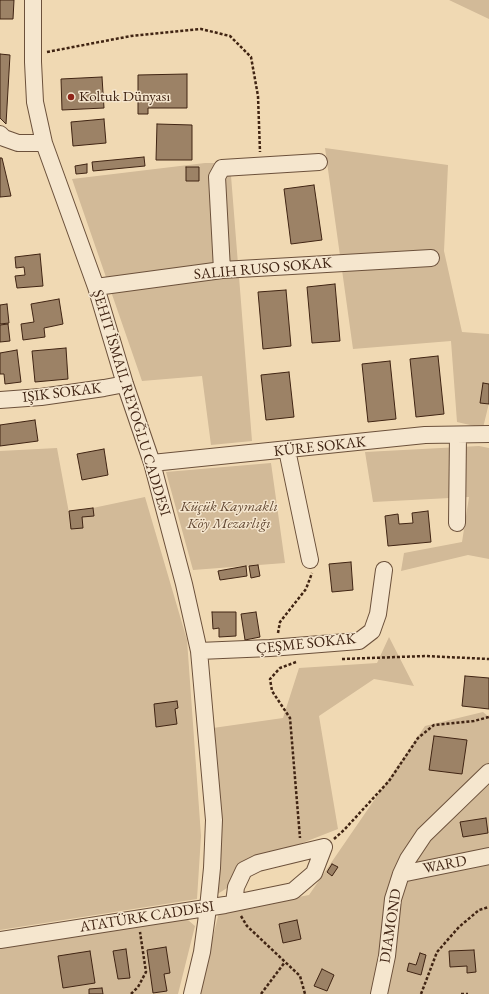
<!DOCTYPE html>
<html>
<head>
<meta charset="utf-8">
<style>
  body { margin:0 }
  canvas { display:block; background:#f0d9b3 }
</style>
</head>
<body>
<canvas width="489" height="994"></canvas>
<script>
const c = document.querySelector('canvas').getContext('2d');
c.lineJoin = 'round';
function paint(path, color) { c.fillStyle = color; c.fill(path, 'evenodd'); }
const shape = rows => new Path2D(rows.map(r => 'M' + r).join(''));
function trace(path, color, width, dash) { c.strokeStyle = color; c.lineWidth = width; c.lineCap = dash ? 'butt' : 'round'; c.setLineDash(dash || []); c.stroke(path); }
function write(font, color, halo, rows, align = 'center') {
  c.font = font + ' "EB Garamond",serif'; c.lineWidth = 3; c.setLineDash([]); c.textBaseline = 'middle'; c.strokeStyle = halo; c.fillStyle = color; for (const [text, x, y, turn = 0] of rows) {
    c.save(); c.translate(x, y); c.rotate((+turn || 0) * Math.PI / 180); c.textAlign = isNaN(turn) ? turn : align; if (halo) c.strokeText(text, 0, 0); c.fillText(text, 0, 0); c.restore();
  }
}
paint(shape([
  [449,0,489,0,489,19],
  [325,148,448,165,444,251,462,332,489,334,489,403,483,428,457,422,451,341,353,349],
  [205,163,230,163,252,441,211,445,202,376,142,381,72,179],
  [479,446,489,448,489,559,468,555,401,571,404,553,462,542,469,497,373,502,365,452],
  [57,448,69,513,145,497,187,640,201,836,197,899,0,930,0,451],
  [271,463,285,563,193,570,166,472],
  [389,637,414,686,374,679,319,716,338,829,292,847,216,895,213,728,283,718,299,668,377,663],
  [483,712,489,717,489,994,199,994,219,912,309,895,425,726],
  [174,920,188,920,195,926,178,994,0,994,0,947]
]), '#d2ba98');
const building = shape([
  [0,0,14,0,13,19,0,19,0,0],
  [0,54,10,55,6,124,0,118,0,54],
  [187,74,187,108,148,108,148,114,138,114,138,75,187,74],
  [102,77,104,108,62,110,61,79,102,77],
  [104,119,106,143,73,146,71,122,104,119],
  [157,124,192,125,192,160,156,160,157,124],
  [144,157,145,166,93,171,92,162,144,157],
  [0,158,2,158,11,196,0,197,0,158],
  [87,164,87,173,76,174,75,166,87,164],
  [186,167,199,167,199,181,186,181,186,167],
  [314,185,322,240,291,244,284,189,314,185],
  [40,254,43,286,17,288,15,276,25,275,24,267,16,268,15,257,40,254],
  [335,284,340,341,312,343,307,287,335,284],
  [286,290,291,346,263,349,258,292,286,290],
  [59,299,63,324,44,328,45,337,23,340,21,324,34,322,31,304,59,299],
  [7,304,9,323,0,324,0,305,7,304],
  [8,324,10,341,0,342,0,325,8,324],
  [66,348,68,379,35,382,32,351,66,348],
  [17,350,21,382,5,384,4,374,0,374,0,353,17,350],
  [438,356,444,414,416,417,410,359,438,356],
  [390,361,396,419,368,422,362,364,390,361],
  [289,372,294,417,266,420,261,375,289,372],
  [483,383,489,384,489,404,480,403,483,383],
  [35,420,38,441,0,446,0,425,35,420],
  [104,449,108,475,82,480,77,454,104,449],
  [93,508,94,516,82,517,83,528,71,529,69,511,93,508],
  [428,511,431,542,388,546,385,516,398,514,399,524,413,523,412,513,428,511],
  [351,562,353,590,332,592,329,564,351,562],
  [258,565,260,576,251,578,249,566,258,565],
  [246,566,247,576,220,580,218,571,246,566],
  [212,612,236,612,236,636,219,637,219,628,213,629,212,612],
  [256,612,260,637,245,640,241,614,256,612],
  [465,676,489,678,489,709,462,706,465,676],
  [177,701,178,708,175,709,177,724,156,727,154,704,177,701],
  [434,736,467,740,462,774,429,770,434,736],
  [486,818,488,833,463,837,460,822,486,818],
  [332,864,338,867,332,876,327,872,332,864],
  [297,920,301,939,283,943,279,924,297,920],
  [166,947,170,973,164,974,167,991,153,993,147,950,166,947],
  [126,949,130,978,118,979,113,951,126,949],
  [474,950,476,972,467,973,467,966,450,967,449,951,474,950],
  [90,951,95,983,63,988,58,956,90,951],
  [420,953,426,955,421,975,407,971,409,963,416,965,420,953],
  [322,969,334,975,327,991,314,986,322,969],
  [102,988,103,994,89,994,89,989,102,988]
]);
paint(building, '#9c8266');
trace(building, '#402413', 1);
const minor = shape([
  [33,0,33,62,35,102,44,143,96,287,125,384,152,463,184,584,199,651,214,820,212,868,208,908,202,952,192,994],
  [0,134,4,138,18,143,44,143],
  [222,270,217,177,222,168,319,162],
  [96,287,222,270,431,258],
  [0,400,41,397,104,388,125,384],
  [287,450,310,560],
  [152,463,425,435,489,434],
  [457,523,458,435],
  [199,651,270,648,359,641,372,631,378,614,384,570],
  [401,874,489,856],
  [234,903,236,887,244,870,258,863,324,847],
  [0,940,225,905,293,891,314,873,324,847],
  [379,994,387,956,393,899,401,874,408,859,424,835,489,772]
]);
trace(minor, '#6c513b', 18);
trace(shape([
  [47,52,131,36,201,29,230,36,251,57,258,96,260,152],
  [278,633,280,622,306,589,312,573],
  [342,659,426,656,489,659],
  [296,662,280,668,270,679,272,691,290,718,300,838],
  [334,839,344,830,389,781,418,738,434,725,474,721,489,717],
  [241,916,247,926,300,976,305,994],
  [131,994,138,987,146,972,140,932],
  [261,994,285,962],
  [421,994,437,952,459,927,479,910,489,907],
  [461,994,468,994]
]), '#402413', 2.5, [3, 2]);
trace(minor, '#f5e6ce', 16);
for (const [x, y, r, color] of [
  [71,97,4,"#8f2418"]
]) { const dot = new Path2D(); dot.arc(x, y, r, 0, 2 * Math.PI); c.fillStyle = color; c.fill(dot); trace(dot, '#f5e6ce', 1.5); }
write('15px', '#402413', '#f5e6ce', [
  ["Koltuk Dünyası",79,97]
], 'left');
write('15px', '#402413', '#f5e6ce', [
  ["SALIH RUSO SOKAK",263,269,-5],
  ["IŞIK SOKAK",62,393,-7],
  ["ŞEHIT İSMAIL REYOĞLU CADDESI",131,403,73],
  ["KÜRE SOKAK",320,447,-6],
  ["ÇEŞME SOKAK",306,644,-6],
  ["WARD",445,865,-11],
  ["ATATÜRK CADDESI",147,917,-9],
  ["DIAMOND",391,926,-81]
]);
write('italic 15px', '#644a34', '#f5e6ce', [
  ["Küçük Kaymaklı",229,507],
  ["Köy Mezarlığı",229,524]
]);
</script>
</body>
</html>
